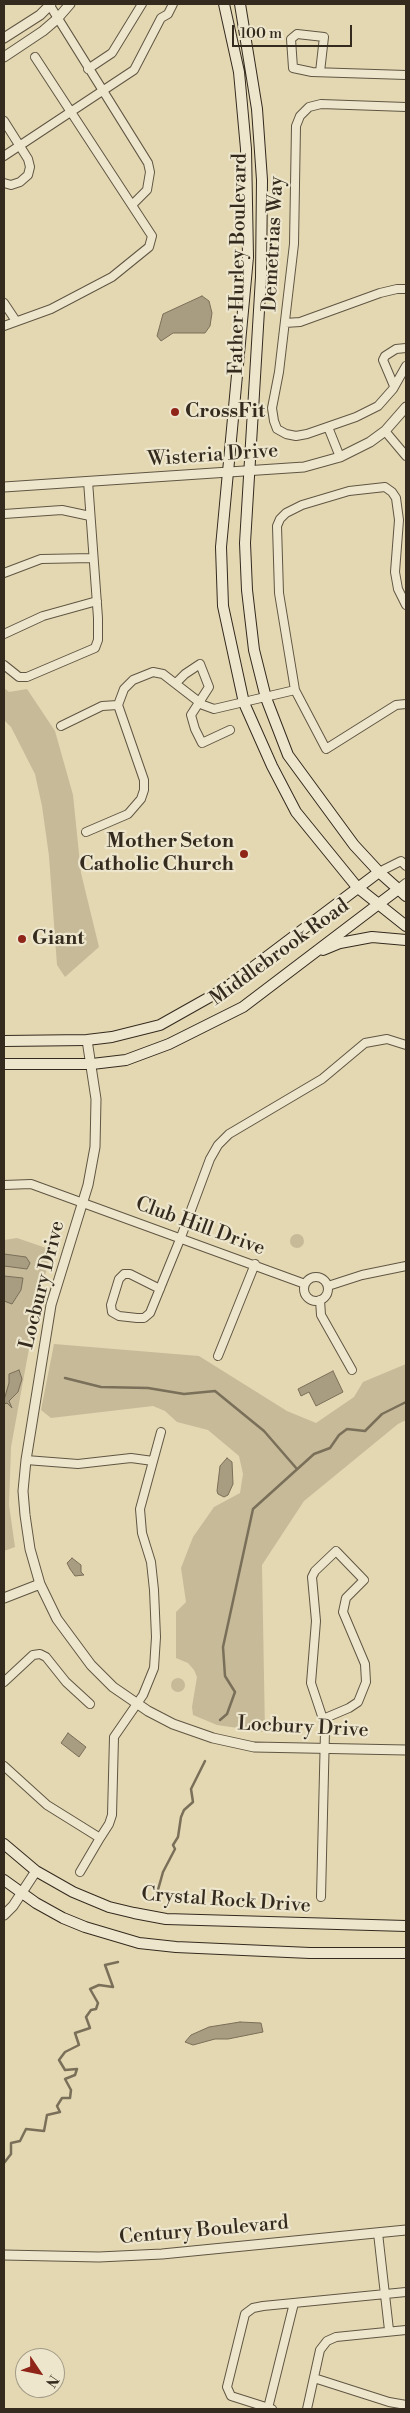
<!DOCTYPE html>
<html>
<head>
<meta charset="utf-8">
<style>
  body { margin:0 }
  #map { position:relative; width:410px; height:2413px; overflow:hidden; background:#e4d8b2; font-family:"Libre Bodoni",serif }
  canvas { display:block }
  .frame { position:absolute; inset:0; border:5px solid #342a1e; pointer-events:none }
  .north { position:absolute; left:15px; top:2348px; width:50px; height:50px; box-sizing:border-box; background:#ede6cd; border:1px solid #a39b87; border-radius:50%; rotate:124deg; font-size:14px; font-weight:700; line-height:20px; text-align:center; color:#342a1e }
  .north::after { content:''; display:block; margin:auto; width:18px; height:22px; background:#8f2418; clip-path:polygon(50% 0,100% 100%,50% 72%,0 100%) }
  .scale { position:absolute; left:232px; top:25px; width:120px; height:22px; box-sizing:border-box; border:2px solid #342a1e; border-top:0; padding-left:6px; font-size:15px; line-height:18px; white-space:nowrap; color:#342a1e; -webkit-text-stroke:4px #ede6cd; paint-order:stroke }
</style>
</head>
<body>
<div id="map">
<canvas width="410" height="2413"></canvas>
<div class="frame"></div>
<div class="north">N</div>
<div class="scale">100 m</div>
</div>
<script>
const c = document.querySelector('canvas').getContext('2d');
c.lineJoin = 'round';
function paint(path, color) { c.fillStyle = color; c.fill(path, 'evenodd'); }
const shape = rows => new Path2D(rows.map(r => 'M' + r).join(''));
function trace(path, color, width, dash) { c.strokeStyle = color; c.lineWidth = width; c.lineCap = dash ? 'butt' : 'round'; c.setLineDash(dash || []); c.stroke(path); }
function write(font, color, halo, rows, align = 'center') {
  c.font = font + ' "Libre Bodoni",serif'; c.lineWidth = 4.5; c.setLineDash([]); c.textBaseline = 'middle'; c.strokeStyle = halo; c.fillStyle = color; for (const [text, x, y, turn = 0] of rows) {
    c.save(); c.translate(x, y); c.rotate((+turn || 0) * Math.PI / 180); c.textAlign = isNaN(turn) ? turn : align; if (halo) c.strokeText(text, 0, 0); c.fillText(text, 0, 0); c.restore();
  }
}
paint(shape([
  [4,688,9,692,27,689,55,731,73,795,81,873,99,947,65,977,57,965,49,856,42,806,35,774,11,727,4,720],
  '290 1241a7 7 0 1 1 14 0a7 7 0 1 1-14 0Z',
  [17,1238,52,1250,37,1305,11,1447,9,1505,15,1547,4,1551,4,1240],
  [54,1344,199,1356,287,1411,316,1423,354,1397,363,1382,406,1364,406,1420,398,1424,304,1501,262,1565,265,1732,217,1725,193,1715,192,1707,197,1677,194,1670,188,1663,176,1658,176,1612,186,1602,181,1568,193,1537,214,1507,240,1493,243,1474,239,1456,208,1430,177,1422,165,1411,153,1406,51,1418,41,1410],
  '171 1685a7 7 0 1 1 14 0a7 7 0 1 1-14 0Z'
]), '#c6ba99');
const water = shape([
  [202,296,209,301,212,313,210,326,205,333,173,333,161,341,157,336,163,314,202,296],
  [4,1254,26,1257,30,1263,27,1269,4,1266,4,1254],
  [4,1276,23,1278,21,1290,12,1304,4,1301,4,1276],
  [19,1370,22,1379,18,1392,9,1401,12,1408,7,1403,4,1404,4,1400,9,1383,9,1374,19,1370],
  [333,1371,343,1392,316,1406,309,1392,301,1396,298,1389,333,1371],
  [227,1458,232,1462,233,1484,228,1495,224,1497,218,1494,217,1491,220,1466,227,1458],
  [72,1558,81,1565,81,1572,84,1575,75,1576,70,1569,67,1563,72,1558],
  [68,1733,86,1747,79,1757,61,1743,68,1733],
  [240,2022,261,2023,263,2032,228,2039,215,2039,193,2045,185,2042,191,2035,209,2027,240,2022]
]);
paint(water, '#a89d80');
trace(water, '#7a6f59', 1);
trace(shape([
  [65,1378,101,1387,148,1388,184,1394,215,1391,264,1431,297,1469],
  [220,1720,227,1714,235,1692,225,1676,223,1647,253,1509,314,1454,330,1448,339,1435,347,1429,365,1431,382,1414,406,1402],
  [156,1897,163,1872,175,1849,173,1845,178,1837,181,1817,184,1810,193,1802,191,1789,205,1761],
  [4,2163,11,2154,11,2143,20,2141,26,2129,44,2131,47,2115,60,2112,57,2106,62,2098,70,2098,71,2090,65,2079,75,2075,77,2069,65,2070,59,2060,65,2052,79,2045,75,2033,90,2028,86,2017,91,2010,96,2009,98,2003,90,1989,99,1985,113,1987,105,1965,118,1962]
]), '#7a6f59', 2.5);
const minor = shape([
  [49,4,148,163,150,172,147,190,133,204],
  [88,69,112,53,142,4],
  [320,72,324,37,297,34,291,39,293,68,312,72,406,75],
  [406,107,321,104,309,107,300,116,296,126,294,244,279,372,272,408,274,421,277,429,286,434,296,436,307,434,356,417,378,406,393,389,406,366],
  [4,121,28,159,30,167,28,175,20,182,11,185,4,183],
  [4,156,134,70,161,18,168,14,173,4],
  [4,303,16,321],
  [285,323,300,322,380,293,397,289,406,289],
  [4,326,51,309,112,277,149,247,152,236,35,57],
  [394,386,383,360,385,356,396,349,406,348],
  [328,427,340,457],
  [385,431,406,456],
  [4,514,62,510,90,516],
  [4,573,41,559,93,558],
  [406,605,398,589,395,572,399,520,396,498,392,492,385,487,349,491,302,505,286,513,280,519,277,526,279,593,295,690,326,749,396,705,406,704],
  [4,634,43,616,97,601],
  [4,665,19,677,27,677,95,648,98,640,98,618,88,481],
  [176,683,185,674,200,664,209,687,191,715,195,729,202,743,230,730],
  [61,726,102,706,118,705],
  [86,832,128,814,141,799,144,790,144,780,118,705,124,689,133,680,153,672,163,674,203,705,214,709,295,690],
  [379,872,401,861,406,866],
  [397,890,406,883],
  [4,1185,31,1184,305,1284],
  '304 1289a12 12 0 1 1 24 0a12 12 0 1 1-24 0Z',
  [328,1286,362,1275,406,1266],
  [160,1289,130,1274,124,1274,119,1279,111,1305,112,1312,119,1316,137,1318,144,1318,150,1313,181,1237,210,1159,218,1145,229,1134,322,1079,365,1043,387,1039,406,1045],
  [320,1300,321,1315,352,1370],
  [218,1356,255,1264],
  [26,1460,78,1464,131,1458,153,1461],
  [4,1682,33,1655,40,1654,46,1657,66,1682,90,1704],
  [4,1766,47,1805,100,1838,109,1824,112,1815,114,1737,143,1695,154,1668,156,1637,154,1590,151,1562,142,1533,140,1509,161,1432],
  [80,1872,100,1838],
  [321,1897,325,1731,323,1719,311,1683,316,1621,312,1577,315,1571,336,1551,364,1580,346,1598,343,1612,365,1664,366,1682,358,1702,349,1708,323,1719],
  [378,2233,389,2330],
  [314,2378,389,2402,406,2405],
  [268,2408,294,2303],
  [272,2409,231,2396,227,2387,245,2314,253,2308,263,2306,406,2292],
  [307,2409,320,2350,327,2341,336,2337,406,2330]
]);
const tertiary = shape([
  [4,38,40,15,51,4],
  [4,57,43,31,57,19,70,4],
  [4,487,304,467,340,457,370,442,385,431,406,407],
  [87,1040,96,1099,95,1147,88,1185,51,1305,26,1460,23,1491,25,1515,30,1549,40,1584,57,1619,91,1665,113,1687,148,1711,173,1724,213,1738,254,1747,406,1750],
  [4,1598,40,1584],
  [4,1915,13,1906,36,1871],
  [4,2255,99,2257,162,2254,406,2230]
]);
const secondary = shape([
  [224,4,239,72,246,149,248,257,221,547,223,606,244,703,272,766,296,812,357,887,406,926],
  [240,4,257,109,262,180,261,277,245,543,247,590,254,650,266,698,288,755,354,845,379,872,406,896],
  [323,950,340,943,372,937,406,940],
  [4,1041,87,1040,112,1037,160,1025,224,989,379,872],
  [4,1064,92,1064,126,1060,169,1044,243,1007,397,890],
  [4,1844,36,1871,73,1892,109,1907,134,1913,166,1919,406,1926],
  [4,1880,36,1903,63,1918,85,1927,139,1943,176,1947,310,1953,406,1953]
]);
trace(minor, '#605643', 10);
trace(tertiary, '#605643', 11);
trace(secondary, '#342a1e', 12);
trace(minor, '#ede6cd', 8);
trace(tertiary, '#ede6cd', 9);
trace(secondary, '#ede6cd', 10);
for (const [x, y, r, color] of [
  [175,412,5,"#8f2418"],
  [244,854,5,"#8f2418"],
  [22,939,5,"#8f2418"]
]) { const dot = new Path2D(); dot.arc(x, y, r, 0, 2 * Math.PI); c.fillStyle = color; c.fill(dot); trace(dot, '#ede6cd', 2); }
write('20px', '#342a1e', '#ede6cd', [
  ["Demetrias Way",274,244,-87],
  ["Father Hurley Boulevard",239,264,-89],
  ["Wisteria Drive",213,456,-4],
  ["Middlebrook Road",280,953,-36],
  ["Club Hill Drive",200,1227,20],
  ["Locbury Drive",43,1285,-76],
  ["Locbury Drive",303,1728,3],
  ["Crystal Rock Drive",226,1901,4],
  ["Century Boulevard",204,2231,-5]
]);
write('bold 20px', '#342a1e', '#ede6cd', [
  ["CrossFit",185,412],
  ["Mother Seton",234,842,"right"],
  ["Catholic Church",234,865,"right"],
  ["Giant",32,939]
], 'left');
</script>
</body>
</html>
